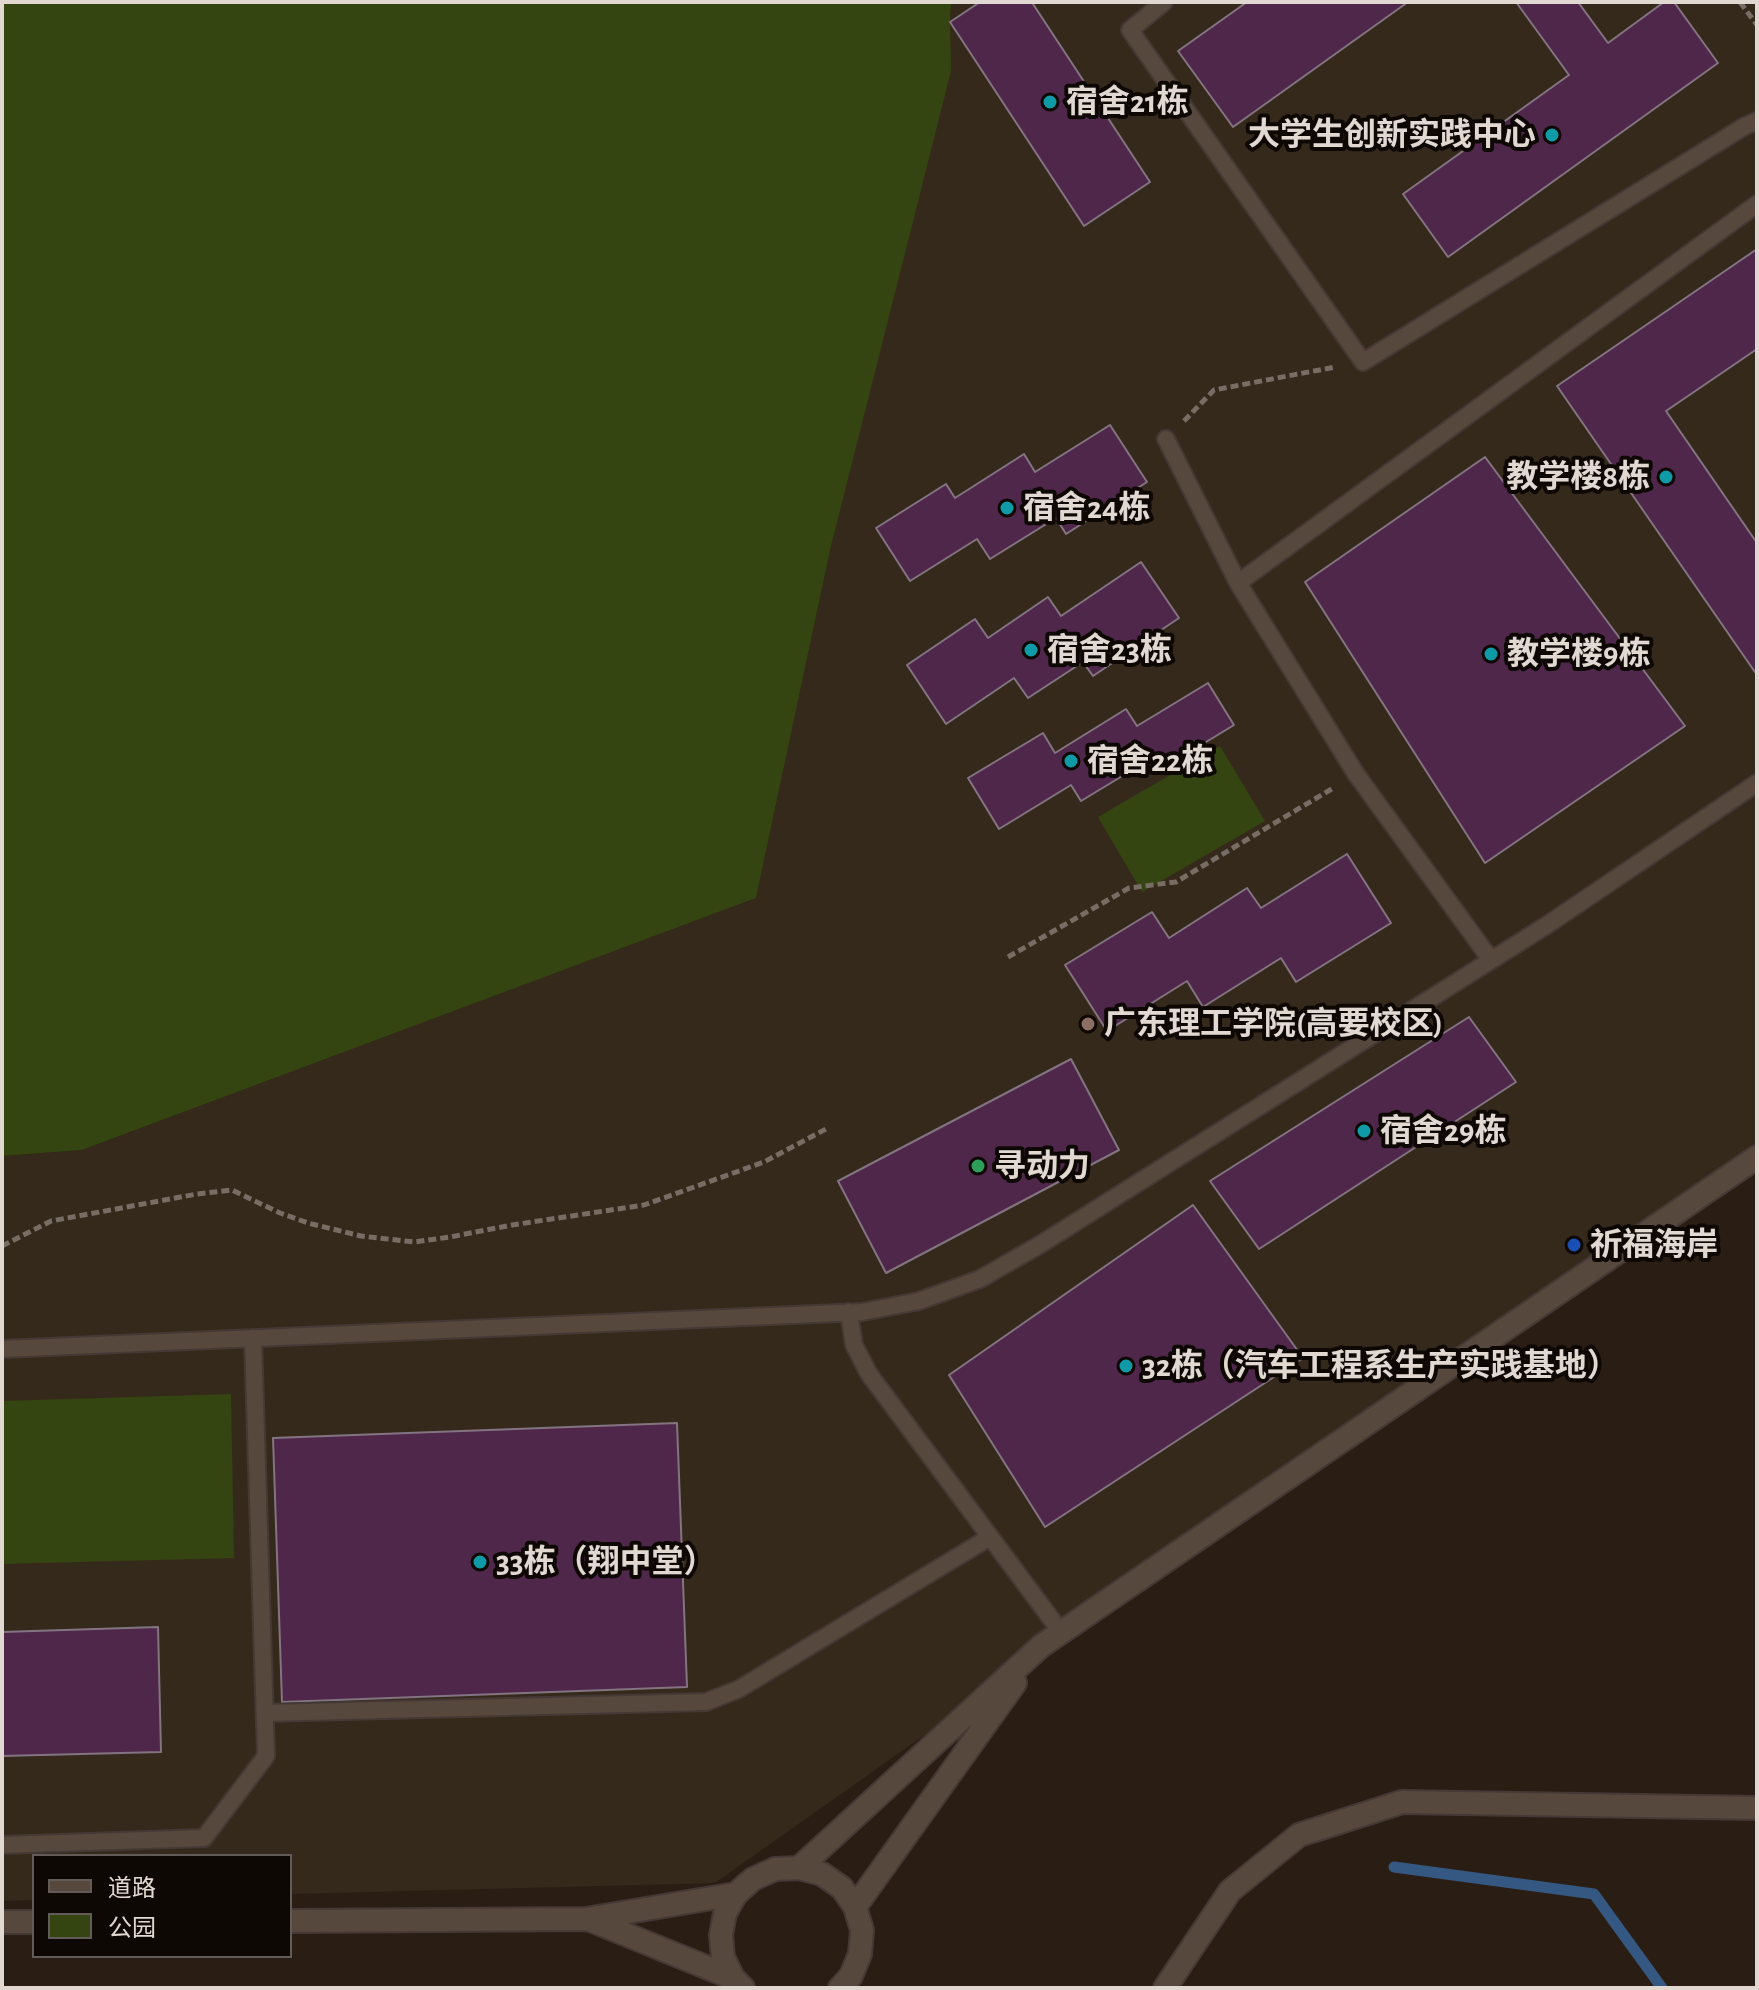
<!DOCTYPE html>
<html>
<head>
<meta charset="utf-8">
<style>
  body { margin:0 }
  #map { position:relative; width:1759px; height:1990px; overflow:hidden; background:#2a1d14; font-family:"Alegreya Sans","Noto Sans SC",sans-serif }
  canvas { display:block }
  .frame { position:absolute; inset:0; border:4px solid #e1d8d1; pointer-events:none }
  .legend { position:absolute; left:32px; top:1854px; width:260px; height:104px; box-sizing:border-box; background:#0e0805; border:2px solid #625b57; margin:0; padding:10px 14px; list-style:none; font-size:24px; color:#e1d8d1 }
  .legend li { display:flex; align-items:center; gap:16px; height:40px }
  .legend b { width:40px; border:2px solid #625b57 }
</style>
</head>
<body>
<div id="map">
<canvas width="1759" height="1990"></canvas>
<div class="frame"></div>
<ul class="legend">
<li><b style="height:10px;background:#57483e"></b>道路</li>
<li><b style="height:22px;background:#354511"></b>公园</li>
</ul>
</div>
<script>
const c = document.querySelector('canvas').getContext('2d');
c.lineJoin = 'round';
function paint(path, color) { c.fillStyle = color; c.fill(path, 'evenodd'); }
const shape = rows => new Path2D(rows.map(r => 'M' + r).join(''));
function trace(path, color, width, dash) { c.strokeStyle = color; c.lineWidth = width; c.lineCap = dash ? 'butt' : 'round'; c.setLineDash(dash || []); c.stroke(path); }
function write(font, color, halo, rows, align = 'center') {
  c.font = font + ' "Alegreya Sans","Noto Sans SC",sans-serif'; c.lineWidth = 8; c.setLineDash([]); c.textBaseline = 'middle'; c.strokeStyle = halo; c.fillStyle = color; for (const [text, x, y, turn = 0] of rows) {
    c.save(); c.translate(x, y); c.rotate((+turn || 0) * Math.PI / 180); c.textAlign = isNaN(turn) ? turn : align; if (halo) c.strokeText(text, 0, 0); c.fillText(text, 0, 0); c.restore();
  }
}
paint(shape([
  [951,2,1757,2,1757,1160,1059,1640,715,1883,290,1894,290,1856,34,1856,34,1900,2,1901,2,1156,82,1150,756,898,831,546,950,22]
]), '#35291b');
paint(shape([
  [2,2,951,2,950,22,951,71,831,546,756,898,82,1150,2,1156],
  [1220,746,1265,821,1142,892,1098,817],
  [231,1394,234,1558,2,1564,2,1401]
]), '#354511');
trace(shape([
  [1394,1867,1594,1894,1662,1988]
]), '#355882', 11);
const building = shape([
  [980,2,1036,2,1033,4,1150,182,1084,226,950,22,980,2],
  [1247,2,1408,2,1233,127,1178,51,1247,2],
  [1516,2,1578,2,1608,43,1664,2,1674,2,1718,63,1448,257,1403,194,1569,75,1516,2],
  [1757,249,1757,349,1666,411,1757,543,1757,675,1557,386,1757,249],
  [1110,425,1147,482,1066,534,1056,518,990,559,977,539,910,581,876,528,946,484,955,498,1024,454,1035,472,1110,425],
  [1485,457,1685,726,1485,863,1305,582,1485,457],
  [1141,562,1179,618,1093,676,1083,662,1028,698,1014,678,946,724,907,665,975,619,988,638,1048,597,1061,616,1141,562],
  [1208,683,1234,725,1165,767,1157,755,1081,801,1071,785,999,829,968,778,1043,733,1055,753,1126,709,1137,726,1208,683],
  [1347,854,1391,923,1296,982,1281,958,1203,1007,1187,981,1107,1031,1065,965,1152,912,1169,938,1247,888,1261,908,1347,854],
  [1469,1017,1516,1082,1259,1249,1210,1181,1469,1017],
  [1071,1059,1119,1150,886,1273,838,1181,1071,1059],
  [1193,1205,1303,1358,1045,1527,949,1375,1193,1205],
  [677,1423,687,1687,282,1702,273,1438,677,1423],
  [158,1627,161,1752,2,1756,2,1632,158,1627]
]);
paint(building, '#4f274b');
trace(building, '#837481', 2);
const service = shape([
  [1164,2,1130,30,1363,362,1745,126,1757,121],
  [1166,439,1238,583,1356,774,1491,960],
  [1238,583,1757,204],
  [849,1312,854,1345,869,1374,1061,1632],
  [2,1349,862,1312,919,1301,980,1279,1041,1244,1547,925,1757,783],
  [265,1713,706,1702,739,1689,990,1537],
  [2,1845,204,1838,266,1756,253,1338]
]);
const minor = shape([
  [799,1868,1041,1646,1757,1157],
  [855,1907,1015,1683],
  [588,1919,733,1978,732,1982],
  [290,1921,586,1919,736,1894],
  [2,1922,34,1922],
  [743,1988,733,1978,723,1957,721,1935,725,1913,736,1894,753,1879,775,1869,799,1868,822,1874,842,1888,855,1907,862,1930,860,1954,851,1976,840,1988],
  [1165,1988,1230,1891,1299,1835,1402,1802,1757,1808]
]);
trace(service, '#443934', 20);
trace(minor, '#443934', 26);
trace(shape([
  [1740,2,1757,25],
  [1184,421,1214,390,1335,367],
  [1008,957,1129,888,1176,882,1335,787],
  [2,1246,51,1221,197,1194,232,1190,280,1213,308,1223,361,1236,414,1242,450,1237,512,1225,644,1205,764,1162,826,1129]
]), '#786d64', 5, [8, 4]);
trace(service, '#57483e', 16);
trace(minor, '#57483e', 22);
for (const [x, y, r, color] of [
  [1050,102,8,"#0f9aa8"],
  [1552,135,8,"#0f9aa8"],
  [1666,477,8,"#0f9aa8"],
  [1007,508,8,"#0f9aa8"],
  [1031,650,8,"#0f9aa8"],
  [1491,654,8,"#0f9aa8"],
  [1071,761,8,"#0f9aa8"],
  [1088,1024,8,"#8d6e63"],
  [1364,1131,8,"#0f9aa8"],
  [978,1166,8,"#2e9e5b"],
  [1574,1245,8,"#1a4fb4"],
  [1126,1366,8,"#0f9aa8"],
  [480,1562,8,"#0f9aa8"]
]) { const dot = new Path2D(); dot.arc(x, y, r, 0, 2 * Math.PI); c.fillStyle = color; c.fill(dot); trace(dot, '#0e0805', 3); }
write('bold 32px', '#e1d8d1', '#0e0805', [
  ["宿舍21栋",1066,102],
  ["大学生创新实践中心",1536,135,"right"],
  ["教学楼8栋",1650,477,"right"],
  ["宿舍24栋",1023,508],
  ["宿舍23栋",1047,650],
  ["教学楼9栋",1507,654],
  ["宿舍22栋",1087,761],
  ["广东理工学院(高要校区)",1104,1024],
  ["宿舍29栋",1380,1131],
  ["寻动力",994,1166],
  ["祈福海岸",1590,1245],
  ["32栋（汽车工程系生产实践基地）",1142,1366],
  ["33栋（翔中堂）",496,1562]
], 'left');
</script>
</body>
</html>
